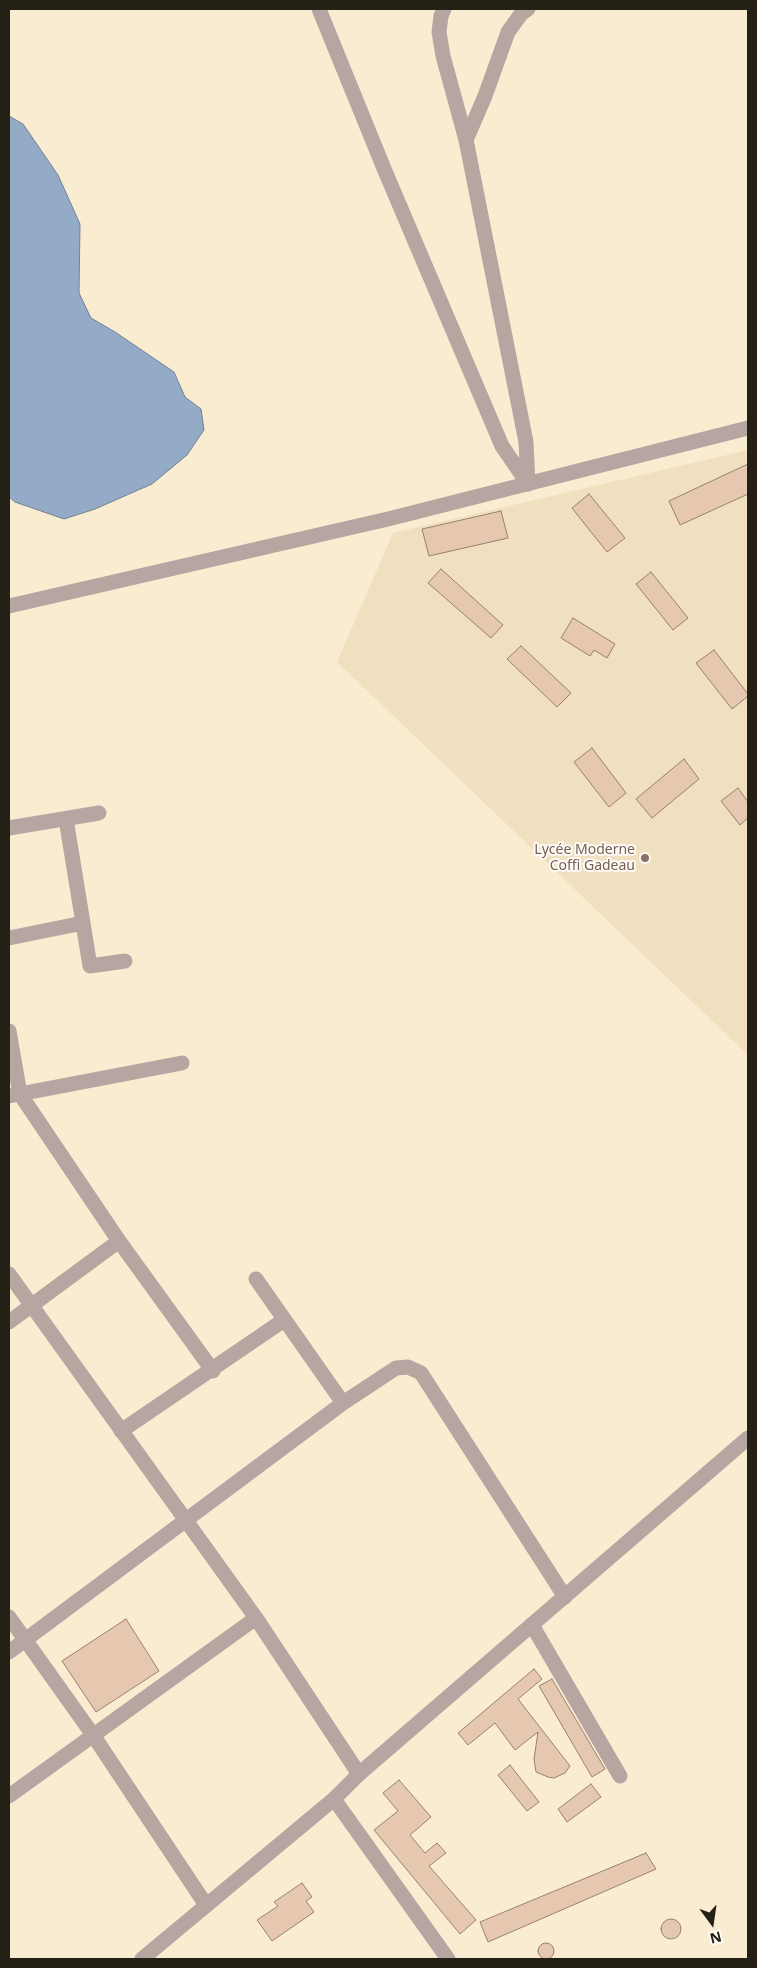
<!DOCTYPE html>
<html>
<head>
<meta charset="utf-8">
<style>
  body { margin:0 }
  #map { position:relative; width:757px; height:1968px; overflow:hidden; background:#faecd1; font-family:"Noto Sans",sans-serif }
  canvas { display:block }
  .frame { position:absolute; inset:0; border:10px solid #242016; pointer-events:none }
  .north { position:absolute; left:687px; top:1898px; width:50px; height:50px; -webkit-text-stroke:4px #fdfbf5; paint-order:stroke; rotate:166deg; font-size:14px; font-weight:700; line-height:20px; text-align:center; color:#242016 }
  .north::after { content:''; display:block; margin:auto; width:18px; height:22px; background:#242016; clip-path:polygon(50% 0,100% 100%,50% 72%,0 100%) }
</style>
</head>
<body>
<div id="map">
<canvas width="757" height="1968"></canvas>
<div class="frame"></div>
<div class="north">N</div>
</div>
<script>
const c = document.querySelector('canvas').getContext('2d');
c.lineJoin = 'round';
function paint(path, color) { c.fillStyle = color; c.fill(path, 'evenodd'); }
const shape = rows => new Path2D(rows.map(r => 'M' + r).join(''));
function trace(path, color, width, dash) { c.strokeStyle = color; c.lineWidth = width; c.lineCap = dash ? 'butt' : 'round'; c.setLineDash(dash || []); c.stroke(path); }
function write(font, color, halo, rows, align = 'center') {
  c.font = font + ' "Noto Sans",sans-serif'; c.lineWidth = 4; c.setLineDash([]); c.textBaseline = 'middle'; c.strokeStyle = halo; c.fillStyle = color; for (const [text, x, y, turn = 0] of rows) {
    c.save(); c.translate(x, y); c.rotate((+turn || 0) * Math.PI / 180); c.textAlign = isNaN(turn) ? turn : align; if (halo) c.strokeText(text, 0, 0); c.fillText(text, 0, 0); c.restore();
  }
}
paint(shape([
  [748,450,748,1055,337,662,393,533]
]), '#f1e0bf');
const water = shape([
  [9,116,23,124,58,175,80,224,79,293,91,318,115,332,174,372,185,397,201,409,204,430,187,455,152,484,95,509,64,519,15,502,9,497,9,116]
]);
paint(water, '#94abc7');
trace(water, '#728192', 1);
const building = shape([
  [748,464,748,494,680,525,669,501,748,464],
  [589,494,625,538,607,552,572,508,589,494],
  [501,511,508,538,429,556,422,529,501,511],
  [441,569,503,625,491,638,428,583,441,569],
  [651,572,688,618,673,630,636,584,651,572],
  [573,618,615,644,607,658,594,650,590,656,561,638,573,618],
  [521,646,571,693,557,707,507,659,521,646],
  [714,650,748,694,748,696,732,709,696,663,714,650],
  [592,748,626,793,609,807,574,762,592,748],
  [684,759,699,779,652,818,636,799,684,759],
  [738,788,748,802,748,818,740,825,721,801,738,788],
  [126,1619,159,1671,96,1712,62,1661,126,1619],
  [534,1669,542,1679,518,1699,570,1766,565,1773,554,1778,548,1777,536,1772,534,1759,538,1732,515,1750,495,1723,468,1745,458,1733,534,1669],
  [552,1679,605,1769,592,1777,539,1686,552,1679],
  [510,1765,539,1802,527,1811,498,1775,510,1765],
  [399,1780,431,1817,410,1835,425,1853,437,1843,446,1853,429,1866,476,1920,460,1934,374,1830,398,1811,383,1793,399,1780],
  [591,1784,601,1797,567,1822,558,1809,591,1784],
  [646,1853,656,1869,488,1942,480,1922,646,1853],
  [302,1883,312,1897,306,1901,314,1912,272,1941,257,1920,278,1906,274,1902,302,1883],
  '661 1929a10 10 0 1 1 20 0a10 10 0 1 1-20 0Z',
  '538 1951a8 8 0 1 1 16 0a8 8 0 1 1-16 0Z'
]);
paint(building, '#e6c7af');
trace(building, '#98816f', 1);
trace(shape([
  [319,9,385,171,502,446,528,484],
  [444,9,441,16,439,32,443,56,466,140,526,442,528,484],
  [466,140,485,96,508,32,521,14,528,9],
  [66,819,90,966,125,961],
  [9,828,99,813],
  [9,938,83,923],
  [9,1031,20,1094,119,1241,213,1371],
  [9,1096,182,1063],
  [9,1274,256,1618,359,1774],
  [256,1279,343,1403],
  [9,1322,119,1241],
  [121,1431,284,1320],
  [9,1617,93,1735,206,1905],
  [532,1625,620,1776],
  [9,1652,343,1403,396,1368,408,1367,421,1373,565,1597],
  [9,1796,256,1618],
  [334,1799,448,1959]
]), '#b6a5a1', 15);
trace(shape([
  [9,606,388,519,748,428],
  [142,1959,334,1799,359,1774,748,1438]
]), '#b6a5a1', 15);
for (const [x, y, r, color] of [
  [645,858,5,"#8d6e63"]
]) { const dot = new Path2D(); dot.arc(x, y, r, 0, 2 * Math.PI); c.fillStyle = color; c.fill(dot); trace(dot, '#fdfbf5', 2); }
write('14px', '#785e54', '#fdfbf5', [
  ["Lycée Moderne",635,850],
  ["Coffi Gadeau",635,866]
], 'right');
</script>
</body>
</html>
